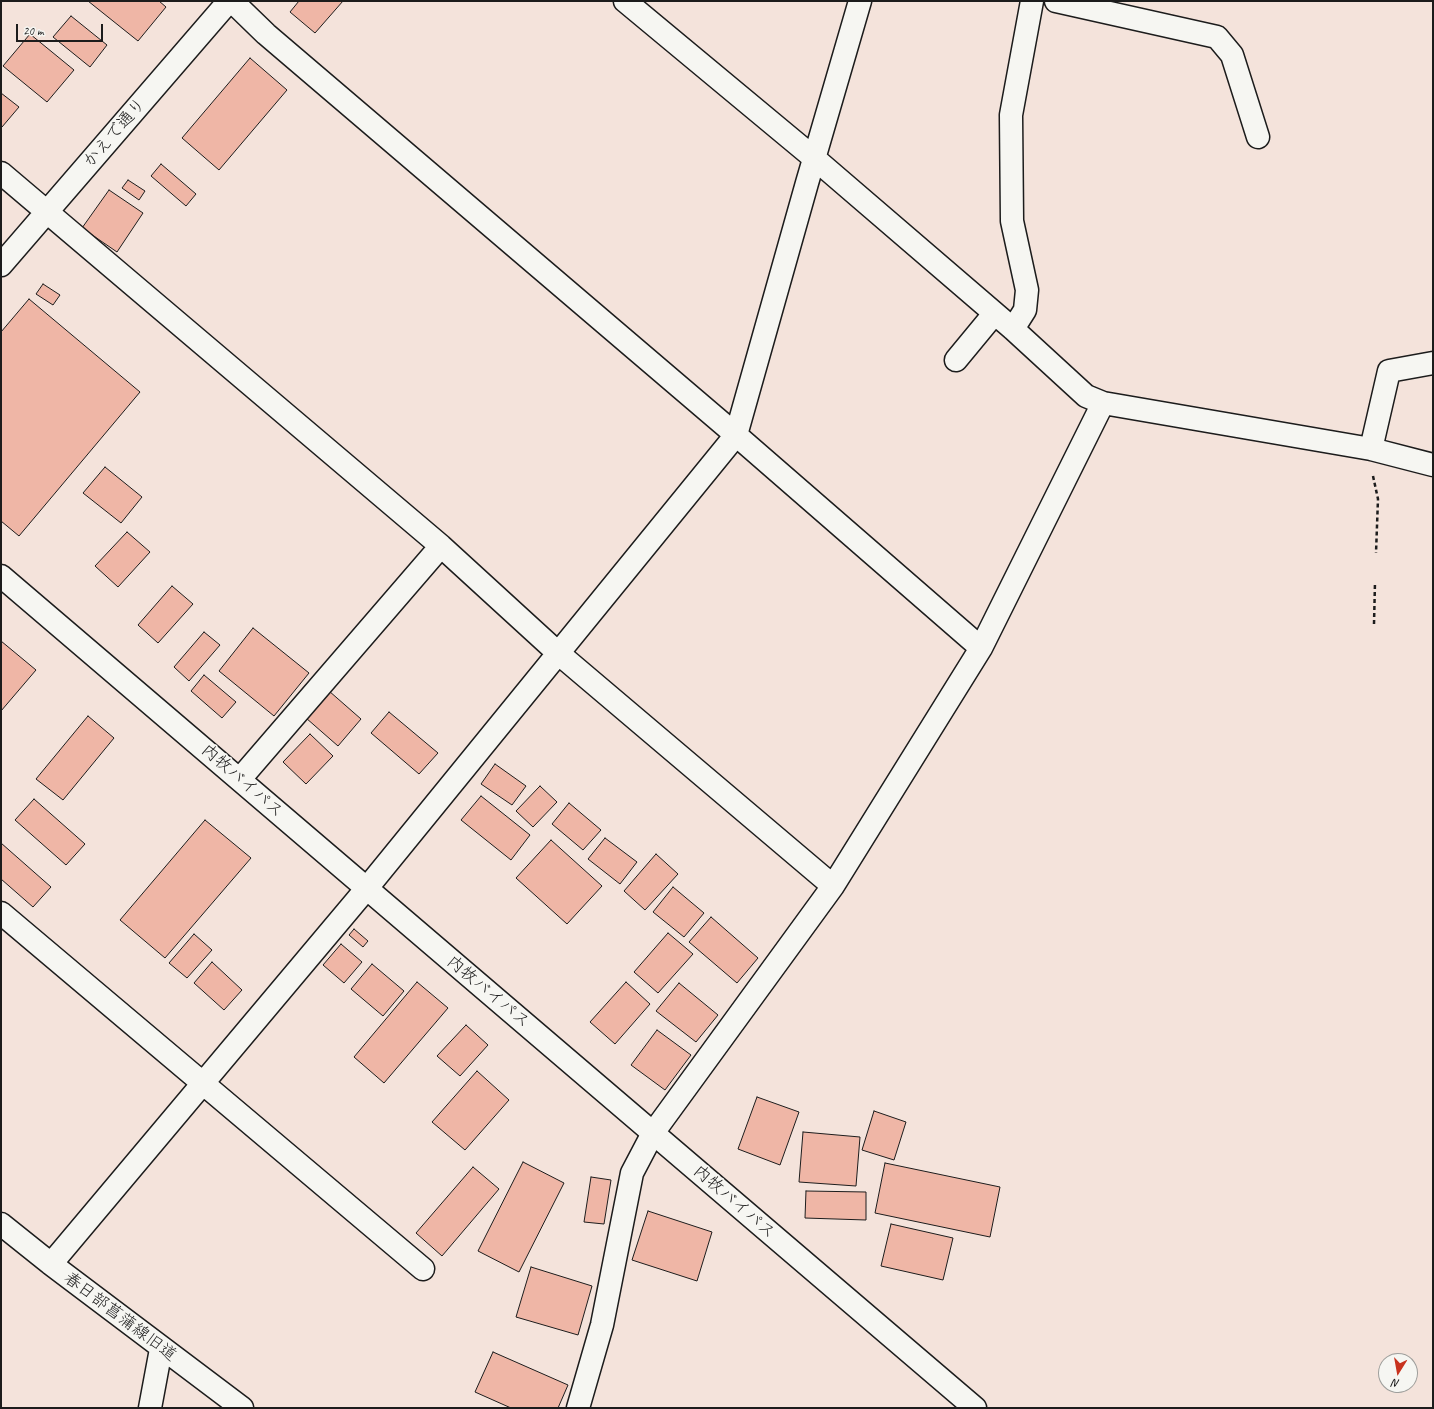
<!DOCTYPE html>
<html>
<head>
<meta charset="utf-8">
<style>
  body { margin:0 }
  #map { position:relative; width:1434px; height:1409px; overflow:hidden; background:#f4e3db; font-family:Caveat,sans-serif }
  canvas { display:block }
  .frame { position:absolute; inset:0; border:2px solid #1c1c1c; pointer-events:none }
  .north { position:absolute; left:1378px; top:1353px; width:40px; height:40px; box-sizing:border-box; background:#f6f6f2; border:1px solid #9f9f9c; border-radius:50%; rotate:191deg; font-size:11px; font-weight:700; line-height:16px; text-align:center; color:#1c1c1c }
  .north::after { content:''; display:block; margin:auto; width:14px; height:18px; background:#c8321e; clip-path:polygon(50% 0,100% 100%,50% 72%,0 100%) }
  .scale { position:absolute; left:16px; top:24px; width:87px; height:18px; box-sizing:border-box; border:2px solid #1c1c1c; border-top:0; padding-left:5px; font-size:12px; line-height:14px; white-space:nowrap; color:#1c1c1c; -webkit-text-stroke:3px #f6f6f2; paint-order:stroke }
</style>
</head>
<body>
<div id="map">
<canvas width="1434" height="1409"></canvas>
<div class="frame"></div>
<div class="north">N</div>
<div class="scale">20 m</div>
</div>
<script>
const c = document.querySelector('canvas').getContext('2d');
c.lineJoin = 'round';
function paint(path, color) { c.fillStyle = color; c.fill(path, 'evenodd'); }
const shape = rows => new Path2D(rows.map(r => 'M' + r).join(''));
function trace(path, color, width, dash) { c.strokeStyle = color; c.lineWidth = width; c.lineCap = dash ? 'butt' : 'round'; c.setLineDash(dash || []); c.stroke(path); }
function write(font, color, halo, rows, align = 'center') {
  c.font = font + ' Caveat,"Klee One",sans-serif'; c.lineWidth = 3.5; c.setLineDash([]); c.textBaseline = 'middle'; c.strokeStyle = halo; c.fillStyle = color; for (const [text, x, y, turn = 0] of rows) {
    c.save(); c.translate(x, y); c.rotate((+turn || 0) * Math.PI / 180); c.textAlign = isNaN(turn) ? turn : align; if (halo) c.strokeText(text, 0, 0); c.fillText(text, 0, 0); c.restore();
  }
}
const building = shape([
  [88,1,159,1,166,7,138,41,88,1],
  [299,1,343,1,315,33,290,12,299,1],
  [71,16,107,45,90,67,53,37,71,16],
  [30,34,74,70,47,102,3,66,30,34],
  [250,58,287,90,219,170,182,138,250,58],
  [1,93,19,107,2,127,1,126,1,93],
  [161,164,196,194,186,206,151,176,161,164],
  [128,180,145,191,139,200,122,188,128,180],
  [109,190,143,213,117,252,82,228,109,190],
  [43,284,60,295,53,305,36,294,43,284],
  [29,299,140,392,19,536,1,521,1,332,29,299],
  [105,467,142,497,121,523,83,493,105,467],
  [127,532,150,552,118,587,95,566,127,532],
  [172,586,193,604,158,643,138,625,172,586],
  [253,628,309,673,274,716,219,671,253,628],
  [204,632,220,645,189,681,174,667,204,632],
  [1,641,36,670,1,711,1,641],
  [204,675,236,702,222,718,191,691,204,675],
  [329,691,361,719,338,746,306,718,329,691],
  [389,712,438,753,419,774,371,733,389,712],
  [88,716,114,738,63,800,36,779,88,716],
  [310,734,333,756,306,784,283,762,310,734],
  [495,764,526,786,512,805,481,784,495,764],
  [540,786,557,802,533,827,516,811,540,786],
  [481,796,530,835,511,860,461,820,481,796],
  [34,799,85,844,66,865,15,820,34,799],
  [569,803,601,830,583,850,552,824,569,803],
  [205,820,251,858,165,958,120,920,205,820],
  [605,838,637,862,620,884,588,859,605,838],
  [551,840,602,886,567,924,516,878,551,840],
  [1,843,51,887,33,907,1,879,1,843],
  [656,854,678,874,645,910,624,891,656,854],
  [673,887,704,913,684,937,653,912,673,887],
  [711,917,758,958,737,983,689,942,711,917],
  [354,929,368,941,363,947,349,935,354,929],
  [668,933,693,954,658,993,634,972,668,933],
  [194,934,212,950,187,978,169,963,194,934],
  [341,944,362,962,344,983,323,965,341,944],
  [212,962,242,990,224,1010,194,983,212,962],
  [372,964,404,991,383,1016,351,989,372,964],
  [417,982,448,1008,384,1083,354,1057,417,982],
  [626,982,650,1004,615,1044,590,1022,626,982],
  [679,983,718,1015,696,1042,656,1011,679,983],
  [466,1025,488,1045,460,1076,437,1056,466,1025],
  [657,1030,691,1055,665,1090,631,1065,657,1030],
  [477,1071,509,1100,465,1150,432,1122,477,1071],
  [757,1097,799,1112,780,1165,738,1149,757,1097],
  [874,1111,906,1122,894,1160,862,1150,874,1111],
  [803,1132,860,1137,856,1186,799,1182,803,1132],
  [523,1162,564,1183,519,1272,478,1251,523,1162],
  [885,1163,1000,1187,990,1237,875,1213,885,1163],
  [473,1167,499,1189,442,1256,416,1233,473,1167],
  [591,1177,611,1180,604,1224,584,1222,591,1177],
  [806,1191,866,1192,866,1220,805,1218,806,1191],
  [648,1211,712,1232,697,1281,632,1260,648,1211],
  [891,1224,953,1238,943,1280,881,1266,891,1224],
  [531,1267,592,1286,578,1335,516,1317,531,1267],
  [493,1352,568,1385,558,1408,511,1408,475,1392,493,1352]
]);
paint(building, '#efb6a6');
trace(building, '#1c1c1c', 1);
const minor = shape([
  [232,1,266,34,736,435,981,648],
  [625,1,814,158,1013,329,1086,396,1103,403,1371,449,1433,465],
  [1056,1,1217,37,1232,55,1258,137],
  [1,173,441,546,558,653,833,886],
  [1,265,229,1],
  [1013,329,1025,310,1027,290,1012,221,1011,115,1032,1],
  [956,360,994,314],
  [1371,449,1389,371,1433,363],
  [240,779,441,546],
  [1,913,423,1269],
  [1,1224,51,1264,242,1408],
  [51,1264,367,888,736,435,807,183,860,1],
  [150,1408,161,1349],
  [578,1408,602,1325,632,1173,653,1133,833,886,981,648,1103,403]
]);
const major = shape([
  [1,576,975,1408]
]);
trace(minor, '#1c1c1c', 25);
trace(major, '#1c1c1c', 25);
trace(shape([
  [1373,476,1378,499,1376,553],
  [1374,624,1375,582]
]), '#1c1c1c', 2.5, [4, 3]);
trace(minor, '#f6f6f2', 22);
trace(major, '#f6f6f2', 22);
write('17px', '#1c1c1c', '#f6f6f2', [
  ["かえで通り",115,133,-49],
  ["内牧バイパス",242,781,41],
  ["内牧バイパス",488,992,40],
  ["内牧バイパス",734,1202,41],
  ["春日部菖蒲線旧道",120,1317,37]
]);
</script>
</body>
</html>
